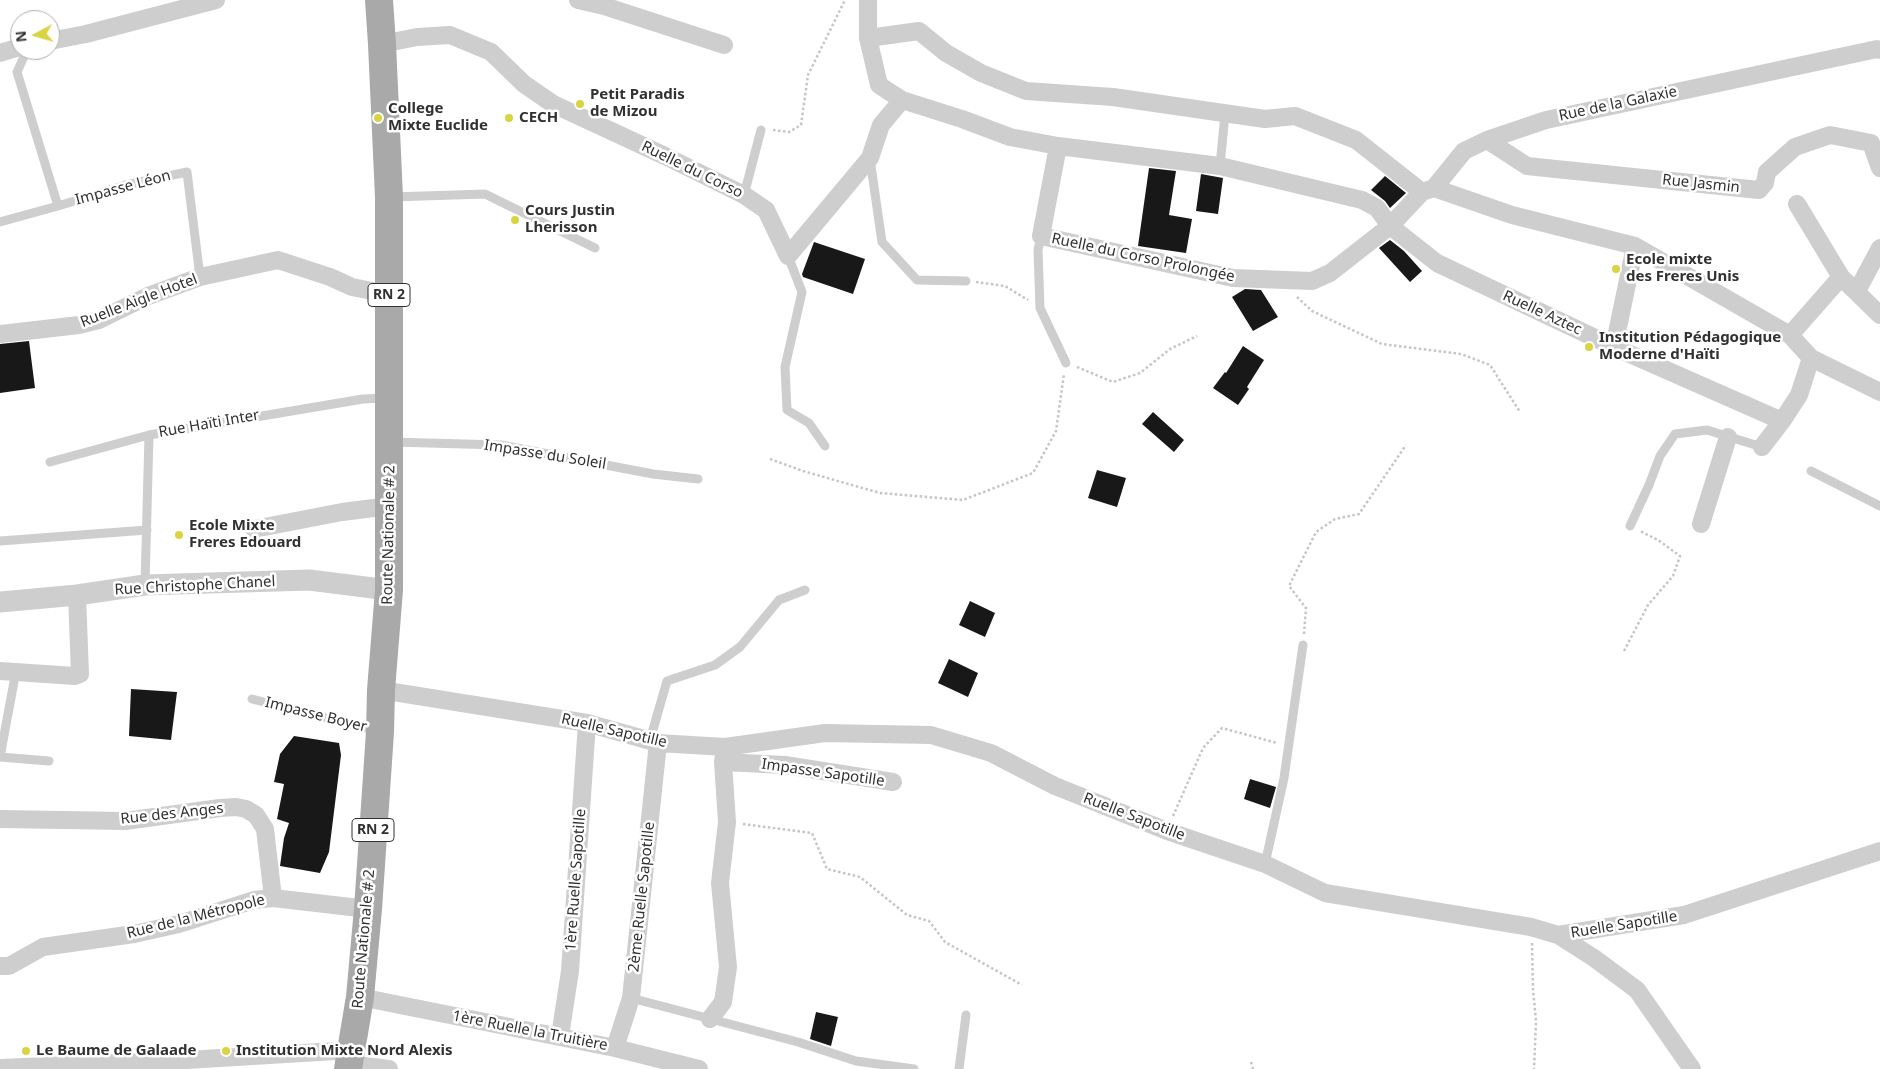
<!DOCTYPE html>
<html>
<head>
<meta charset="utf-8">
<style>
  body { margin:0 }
  #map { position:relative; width:1880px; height:1069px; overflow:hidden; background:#fff; font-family:"Noto Sans",sans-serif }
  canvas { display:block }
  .north { position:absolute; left:10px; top:10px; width:50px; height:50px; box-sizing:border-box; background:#fff; border:1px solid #adadad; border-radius:50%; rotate:264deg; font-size:14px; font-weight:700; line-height:20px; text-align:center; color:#313131 }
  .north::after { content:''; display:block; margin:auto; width:18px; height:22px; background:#d9d442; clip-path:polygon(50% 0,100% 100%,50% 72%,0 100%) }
</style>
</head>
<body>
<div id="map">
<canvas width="1880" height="1069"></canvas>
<div class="north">N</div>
</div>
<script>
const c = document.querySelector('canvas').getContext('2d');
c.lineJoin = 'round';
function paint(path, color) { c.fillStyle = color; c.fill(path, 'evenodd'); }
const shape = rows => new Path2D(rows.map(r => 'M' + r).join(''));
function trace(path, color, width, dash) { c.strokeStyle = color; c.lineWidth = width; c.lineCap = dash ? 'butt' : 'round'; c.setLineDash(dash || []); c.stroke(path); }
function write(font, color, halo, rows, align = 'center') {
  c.font = font + ' "Noto Sans",sans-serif'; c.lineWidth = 5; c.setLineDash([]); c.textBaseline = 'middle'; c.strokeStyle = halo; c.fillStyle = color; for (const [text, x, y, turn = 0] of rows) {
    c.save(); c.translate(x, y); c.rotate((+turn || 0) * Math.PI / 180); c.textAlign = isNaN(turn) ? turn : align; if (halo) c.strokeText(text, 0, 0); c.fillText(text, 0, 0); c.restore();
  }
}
paint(shape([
  [1149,168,1176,171,1169,215,1192,219,1186,253,1138,246],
  [1201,174,1223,178,1218,214,1196,211],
  [1385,176,1406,193,1390,208,1385,201,1371,190],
  [1390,240,1404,251,1422,271,1410,282,1379,248],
  [814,242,865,259,853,294,803,277,802,274],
  [1245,289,1261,290,1278,317,1253,331,1232,297],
  [29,341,35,388,0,393,0,344],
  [1243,346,1264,360,1247,387,1249,389,1238,405,1213,388,1225,372,1226,373],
  [1153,412,1184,440,1174,452,1142,424],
  [1097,470,1126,478,1117,507,1088,498],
  [970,601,995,613,985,637,959,625],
  [949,659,978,673,968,697,938,683],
  [131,689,177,692,171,740,129,736],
  [294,736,339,743,341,755,329,852,320,873,280,866,284,838,289,823,277,819,284,784,274,782,280,754],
  [1250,779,1276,787,1270,808,1244,799],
  [816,1012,838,1017,831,1046,810,1039]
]), '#181818');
trace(shape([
  [773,130,789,132,801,125,808,75,845,0],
  [976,282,1005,286,1028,300],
  [1297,297,1312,311,1382,344,1461,354,1490,365,1520,412],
  [1077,367,1113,382,1140,373,1170,349,1197,336],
  [770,459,803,471,880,493,963,500,1033,473,1056,431,1064,374],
  [1304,634,1306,608,1289,586,1316,532,1335,519,1359,514,1406,445],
  [1624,651,1648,605,1673,576,1680,556,1658,540,1640,531],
  [1173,816,1203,748,1222,728,1277,743],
  [743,824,812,833,827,869,860,877,907,915,929,921,945,942,1022,985],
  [1532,943,1533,989,1536,1021,1534,1069],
  [1251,1062,1253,1069]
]), '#c5c5c5', 2.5, [2.5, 2.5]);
trace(shape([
  [27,50,17,72,58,206,126,185,187,172,200,277],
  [870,159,882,242,917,280,966,281],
  [1220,166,1225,114],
  [744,195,761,130],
  [392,197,485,194,595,248],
  [0,222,58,206],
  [1041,236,1038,250,1040,308,1066,363],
  [788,256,802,292,785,367,787,410,809,423,825,446],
  [391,442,501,445,653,474,698,479],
  [50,462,149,435],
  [1811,471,1880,506],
  [1630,526,1649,485,1660,456,1675,434,1707,430,1762,447],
  [0,541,147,530],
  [145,585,149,435,363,399,387,398],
  [252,699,377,731],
  [650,740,667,681,715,665,740,647,779,600,805,590],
  [0,757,16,671],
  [0,757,49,761],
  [1265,864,1284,778,1303,645],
  [631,998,798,1042,856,1061,914,1069],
  [959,1069,966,1015]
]), '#cecece', 9);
trace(shape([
  [578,0,604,6,724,45],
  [868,38,919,31,946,53,981,73,1026,91,1113,97,1265,119,1295,116,1356,140,1422,192],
  [50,41,86,34,216,0],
  [382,44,417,37,450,35,491,52,524,84,553,104,665,156,744,195,766,210,788,256,870,158,881,125,902,100,879,85,868,38,868,0],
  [0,53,20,47],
  [902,100,962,119,1010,137,1058,146,1220,166,1362,200,1377,208,1390,226,1330,273,1312,281,1233,278,1041,236,1058,146],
  [1487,140,1527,166,1759,190,1765,183,1767,172,1795,147,1830,135,1871,143,1880,168],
  [1434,188,1512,215,1635,246,1790,335,1811,358,1880,392],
  [1797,204,1841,277,1880,315],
  [1857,291,1880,248],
  [0,334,79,325,99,320,148,296,200,277,278,260,330,277,352,287,372,291,389,299],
  [1790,335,1841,277],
  [1614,347,1635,246],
  [1782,421,1799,395,1811,358],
  [1762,447,1782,421,1614,347,1437,263,1390,226,1422,192,1434,188,1464,151,1487,140,1546,120,1877,49,1880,50],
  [1701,524,1728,437],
  [254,529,342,512,390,506],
  [0,671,75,676,80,674,77,595],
  [381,690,587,723,658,743,725,747,825,733,931,735,991,753,1055,786,1167,831,1265,864,1325,893,1531,927,1558,935,1684,915,1880,851],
  [723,762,785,765,893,782],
  [0,819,125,821,220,808,236,807,246,809,256,815,265,829,273,898],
  [1558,935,1594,958,1637,990,1692,1069],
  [0,966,9,966,43,947,134,934,179,924,254,900,273,898,368,909],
  [360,997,615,1048,699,1069],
  [710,1019,723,1002,728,967,720,883,727,822,723,762,725,747],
  [560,1036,570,971,587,723],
  [615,1048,631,998,658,743],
  [349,1064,389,1069],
  [0,1068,187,1060,352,1050]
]), '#cecece', 18);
trace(shape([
  [0,602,77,595,145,585,309,580,389,590]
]), '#cecece', 21);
trace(shape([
  [348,1069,360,997,368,909,380,732,381,690,389,590,389,197,382,44,379,0]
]), '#a9a9a9', 28);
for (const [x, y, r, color] of [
  [580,104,5,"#d9d442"],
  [378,118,5,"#d9d442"],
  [509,118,5,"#d9d442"],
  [515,220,5,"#d9d442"],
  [1616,269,5,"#d9d442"],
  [1589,347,5,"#d9d442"],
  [179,535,5,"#d9d442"],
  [26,1051,5,"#d9d442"],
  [226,1051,5,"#d9d442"]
]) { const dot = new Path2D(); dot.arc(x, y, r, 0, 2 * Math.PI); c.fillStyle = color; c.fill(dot); trace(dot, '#fff', 2); }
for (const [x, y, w] of [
  [389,295,42],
  [373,830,42]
]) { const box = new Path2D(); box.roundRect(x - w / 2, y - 11.5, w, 23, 4); c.fillStyle = '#fff'; c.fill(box); trace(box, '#313131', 1); }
write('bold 14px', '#313131', null, [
  ["RN 2",389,295],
  ["RN 2",373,830]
]);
write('bold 15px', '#313131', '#fff', [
  ["Petit Paradis",590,95],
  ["de Mizou",590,112],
  ["College",388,109],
  ["Mixte Euclide",388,126],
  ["CECH",519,118],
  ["Cours Justin",525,211],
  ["Lherisson",525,228],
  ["Ecole mixte",1626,260],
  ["des Freres Unis",1626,277],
  ["Institution Pédagogique",1599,338],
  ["Moderne d'Haïti",1599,355],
  ["Ecole Mixte",189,526],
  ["Freres Edouard",189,543],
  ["Le Baume de Galaade",36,1051],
  ["Institution Mixte Nord Alexis",236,1051]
], 'left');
write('15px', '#313131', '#fff', [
  ["Rue de la Galaxie",1618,104,-12],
  ["Ruelle du Corso",692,170,26],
  ["Rue Jasmin",1701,184,6],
  ["Impasse Léon",123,188,-15],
  ["Ruelle du Corso Prolongée",1143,258,12],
  ["Ruelle Aigle Hotel",139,301,-21],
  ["Ruelle Aztec",1542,313,25],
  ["Rue Haïti Inter",209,424,-10],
  ["Impasse du Soleil",545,455,9],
  ["Route Nationale # 2",389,535,-89],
  ["Rue Christophe Chanel",195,586,-3],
  ["Impasse Boyer",316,715,14],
  ["Ruelle Sapotille",614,731,13],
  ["Impasse Sapotille",823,773,8],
  ["Rue des Anges",172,814,-6],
  ["Ruelle Sapotille",1134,817,21],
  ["1ère Ruelle Sapotille",576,880,-86],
  ["2ème Ruelle Sapotille",642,897,-84],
  ["Rue de la Métropole",196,917,-14],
  ["Ruelle Sapotille",1624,925,-9],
  ["Route Nationale # 2",364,939,-85],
  ["1ère Ruelle la Truitière",530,1031,11]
]);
</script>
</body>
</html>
